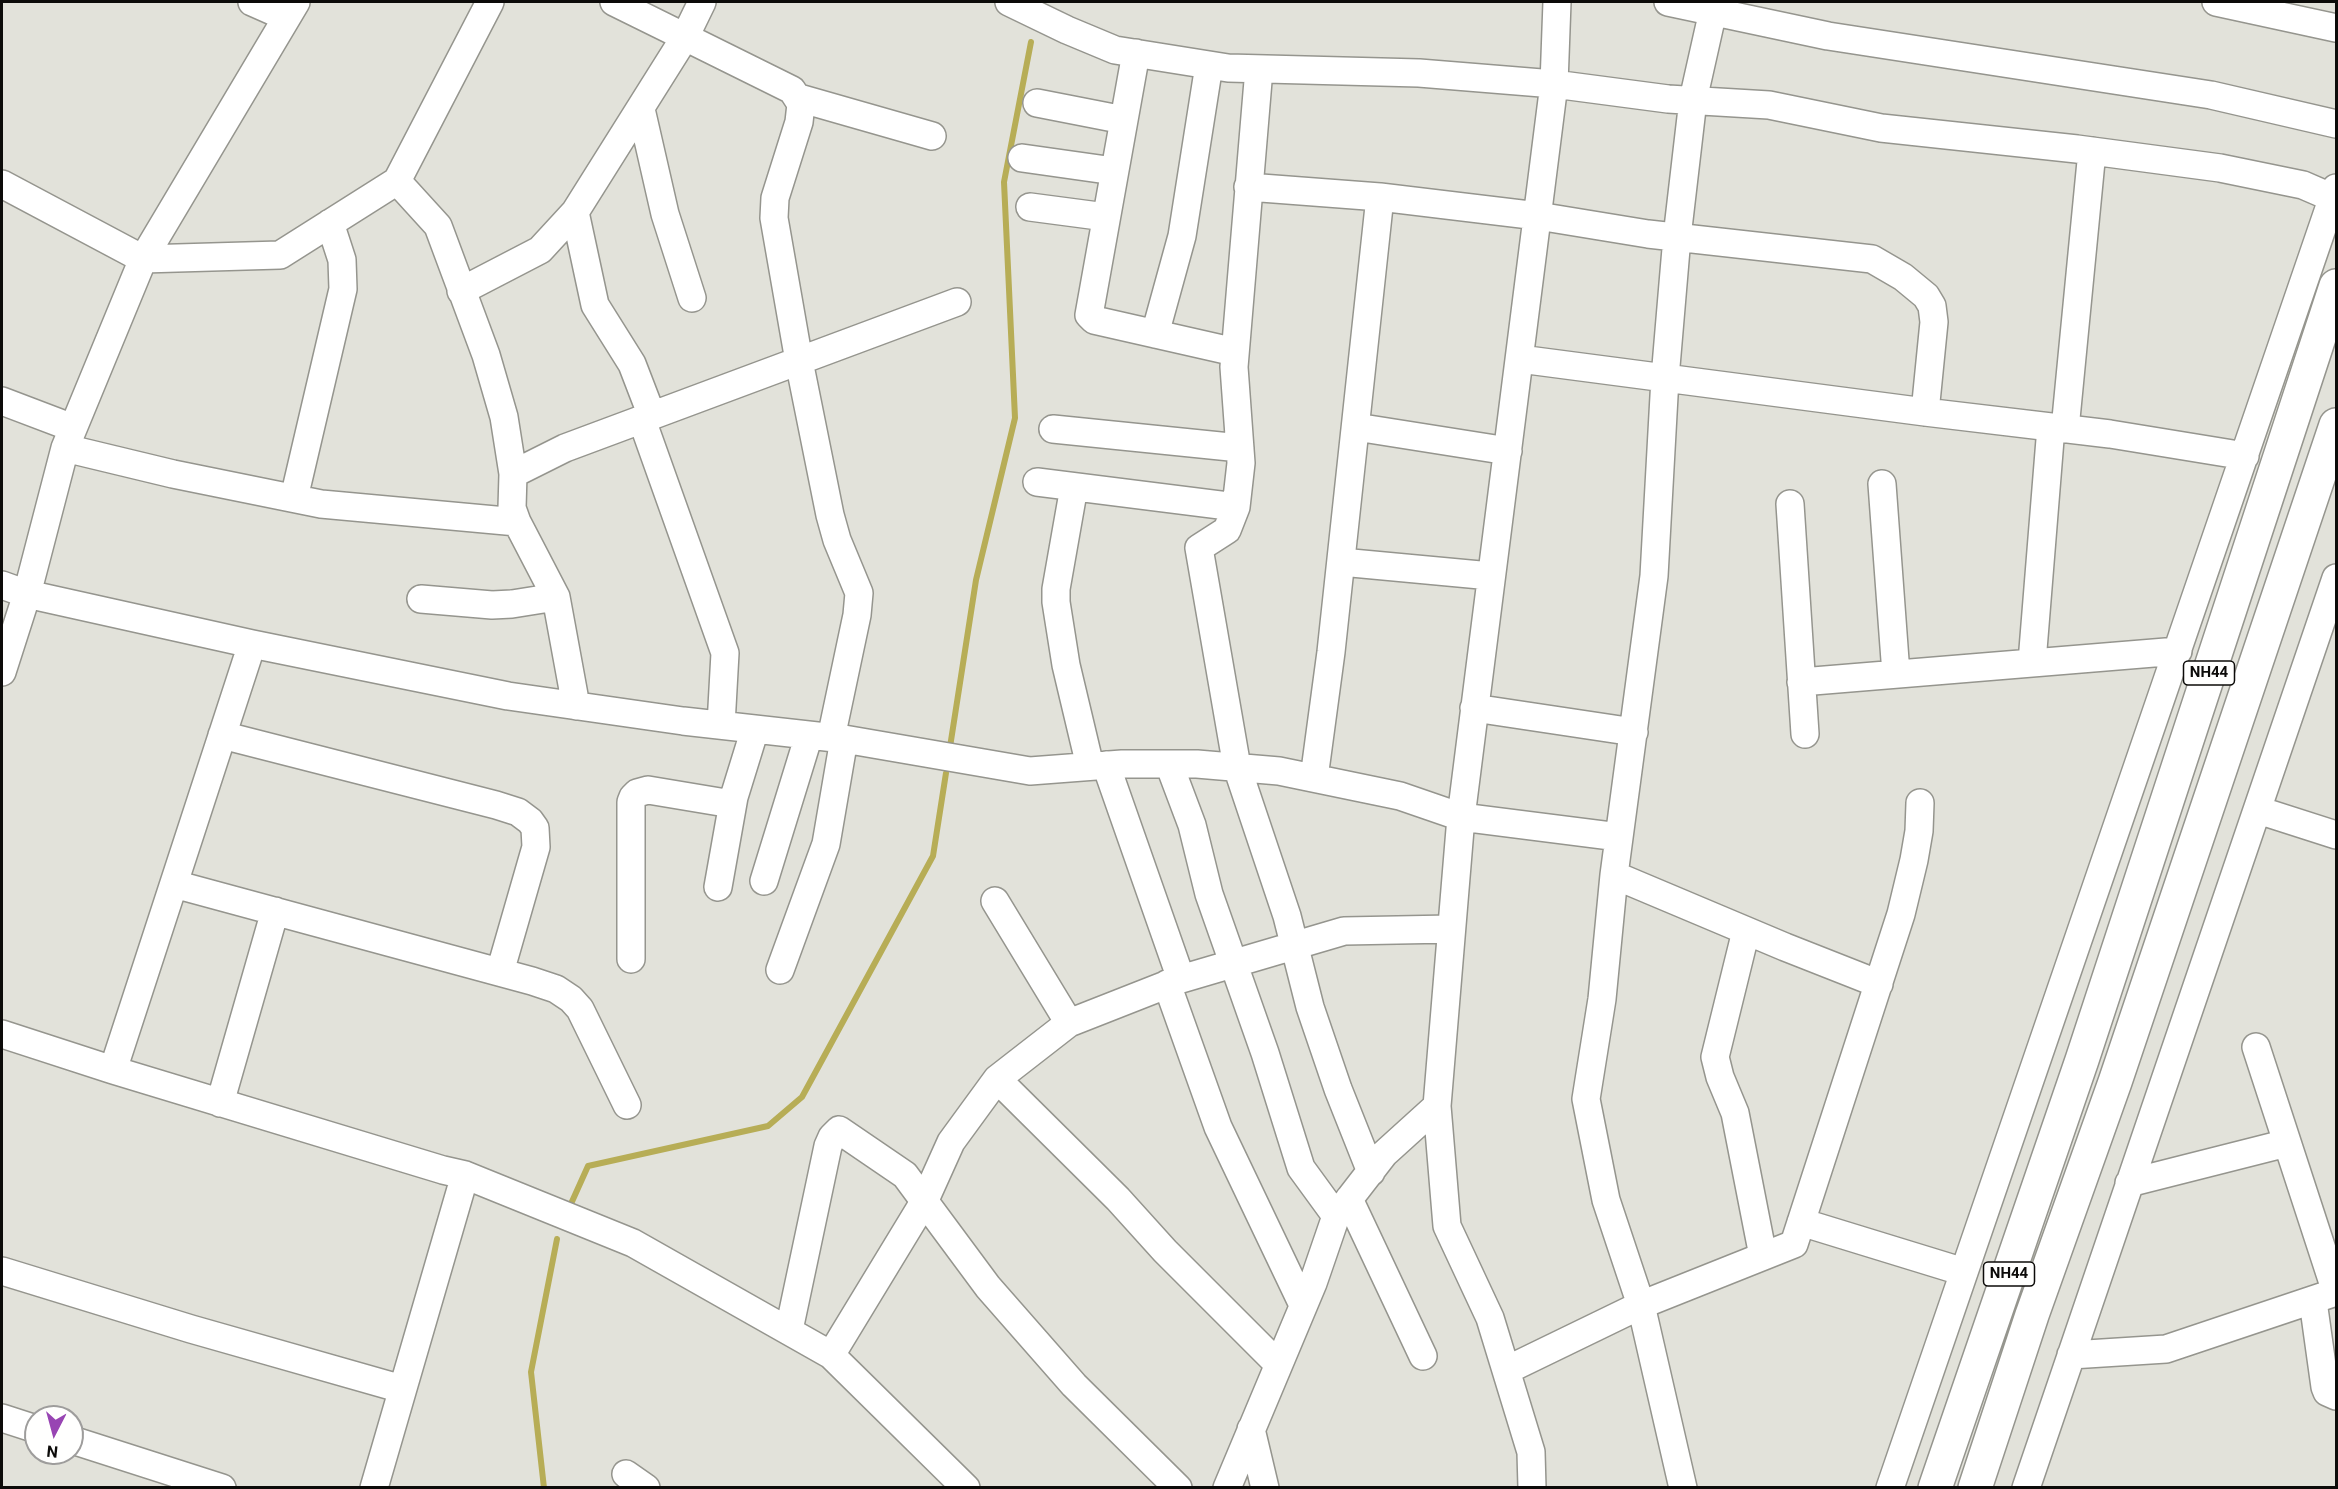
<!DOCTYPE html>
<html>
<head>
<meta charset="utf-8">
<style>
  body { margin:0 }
  #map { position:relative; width:2338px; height:1489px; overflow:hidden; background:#e2e2da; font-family:Roboto,sans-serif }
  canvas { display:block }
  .frame { position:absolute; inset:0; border:3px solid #0c0b09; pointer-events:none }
  .north { position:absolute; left:24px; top:1405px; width:60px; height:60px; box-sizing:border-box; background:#fffffe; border:2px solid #9e9d9c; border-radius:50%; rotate:186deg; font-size:16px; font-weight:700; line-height:24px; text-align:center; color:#0c0b09 }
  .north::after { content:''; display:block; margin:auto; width:21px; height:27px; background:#9845b3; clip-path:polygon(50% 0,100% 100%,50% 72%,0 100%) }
</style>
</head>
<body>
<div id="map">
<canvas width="2338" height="1489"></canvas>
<div class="frame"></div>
<div class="north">N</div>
</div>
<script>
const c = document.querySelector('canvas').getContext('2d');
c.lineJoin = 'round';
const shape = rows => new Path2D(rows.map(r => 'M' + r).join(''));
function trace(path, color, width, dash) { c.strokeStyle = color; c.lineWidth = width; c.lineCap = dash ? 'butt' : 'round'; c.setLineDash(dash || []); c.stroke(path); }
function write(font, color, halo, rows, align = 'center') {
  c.font = font + ' Roboto,sans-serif'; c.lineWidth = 4.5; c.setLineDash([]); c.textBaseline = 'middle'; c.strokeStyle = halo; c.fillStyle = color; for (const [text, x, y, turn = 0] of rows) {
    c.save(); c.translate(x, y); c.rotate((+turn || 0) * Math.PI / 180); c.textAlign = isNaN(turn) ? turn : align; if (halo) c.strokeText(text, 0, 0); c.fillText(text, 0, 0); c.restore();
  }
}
trace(shape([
  [950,747,976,580,1015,418,1004,182,1031,42],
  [570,1206,588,1166,768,1126,802,1097,933,856,946,773],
  [544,1488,531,1372,557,1239]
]), '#b7ad56', 6);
const minor = shape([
  [252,2,286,17],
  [702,2,685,37,792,90,801,104,799,122,775,198,774,218,799,361,830,515,837,540,859,593,857,615,831,738],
  [1009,2,1067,30,1115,50,1228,68,1419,73,1554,84,1668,99,1769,105,1881,128,2077,149,2220,168,2303,185,2333,198],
  [1668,2,1828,36,2211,95,2336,124],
  [2216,2,2336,28],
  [1136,53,1089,315,1094,320,1235,352],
  [1259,69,1234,367,1241,463,1236,507,1227,530,1199,548,1237,767,1287,916,1310,1007,1338,1089,1371,1172],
  [799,98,932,136],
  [1037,103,1124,120],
  [641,109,665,214,692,298],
  [1022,158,1114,171],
  [397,181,438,226,486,355,504,417,513,474,512,508,517,522,556,597,576,706],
  [2,184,143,259,280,255,397,181,490,2],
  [1248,187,1380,197],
  [1030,207,1106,217],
  [575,212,685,37,614,2],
  [461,291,540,250,575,212,595,305,632,364,652,416],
  [1155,334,1182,236,1209,65],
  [1520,359,1925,412,2110,434,2245,456],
  [2,401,73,428],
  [642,420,725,653,721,725],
  [1356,427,1508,451],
  [1053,429,1240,448],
  [2065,429,2092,151],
  [65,448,173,474,321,504,517,522],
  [513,474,565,448,957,302],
  [1037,482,1236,507],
  [1882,484,1896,674],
  [1074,487,1056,589,1056,602,1066,665,1090,766],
  [294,498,343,289,342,260,330,223],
  [1790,504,1805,734],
  [1341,562,1491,576],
  [2,585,27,594,252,644,508,696,683,721,844,739,1030,771,1122,764,1197,764,1279,771,1400,796,1461,817,1619,837],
  [421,599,492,605,512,604,556,597],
  [2032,662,2051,427],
  [2,672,27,594,65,448,143,259,296,2],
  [1801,682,2178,651],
  [1474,708,1634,732],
  [222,735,496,805,518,812,530,821,535,828,536,847,500,972],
  [1169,764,1192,825,1209,894,1265,1053,1301,1168,1336,1216],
  [1106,765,1181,979],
  [1314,778,1331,652,1380,197,1538,216,1648,234,1872,259,1903,277,1926,296,1932,306,1934,322,1925,412],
  [2258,810,2336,835],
  [1614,875,1785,947,1879,984],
  [764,881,809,735],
  [174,884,532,981,556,989,571,999,580,1009,627,1105],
  [718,887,734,797,755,729],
  [995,901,1069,1023],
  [1746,931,1715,1057,1720,1077,1735,1113,1763,1256],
  [631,959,631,802,633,797,637,793,648,790,732,804],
  [780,970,826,844,844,739],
  [1167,984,1218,1127,1303,1305],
  [2,1034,113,1070,443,1170,465,1175,633,1243,831,1355,966,1488],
  [2256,1047,2336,1292],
  [113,1070,252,644],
  [997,1079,1118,1199,1165,1251,1278,1364],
  [220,1103,275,911],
  [2129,1183,2287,1143],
  [1349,1199,1423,1356],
  [1801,1222,1964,1272],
  [2,1271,191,1329,402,1389],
  [2313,1301,2325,1387,2327,1392,2336,1396],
  [789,1330,828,1146,832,1137,839,1130,905,1175,988,1287,1074,1385,1178,1488],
  [831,1355,924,1202,951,1142,997,1079,1069,1023,1181,979,1344,931,1451,929],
  [2071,1355,2166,1349,2336,1292],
  [1507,1370,1641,1305,1794,1244,1901,914,1914,860,1919,831,1920,803],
  [2,1418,36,1429],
  [1251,1429,1265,1488],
  [72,1440,222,1488],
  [626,1474,646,1488],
  [374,1488,465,1175],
  [1227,1488,1313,1283,1336,1216,1384,1154,1437,1106],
  [1532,1488,1531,1452,1490,1318,1447,1226,1437,1106,1461,817,1554,84,1557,2],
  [1683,1488,1641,1305,1606,1200,1586,1099,1602,999,1614,875,1654,576,1665,378,1677,237,1693,100,1715,2],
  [1890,1488,2336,188],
  [2026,1488,2336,578]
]);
const highway = shape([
  [1935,1488,2082,1060,2336,286],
  [1975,1488,2032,1315,2115,1082,2336,425]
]);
trace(minor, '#95958e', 30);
trace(highway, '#95958e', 36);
trace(minor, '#fff', 27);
trace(highway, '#fff', 33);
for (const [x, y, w] of [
  [2209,673,51],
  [2009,1274,51]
]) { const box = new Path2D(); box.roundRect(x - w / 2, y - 12, w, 24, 4.5); c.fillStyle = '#fffffe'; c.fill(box); trace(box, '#0c0b09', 1.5); }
write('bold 15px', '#0c0b09', null, [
  ["NH44",2209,673],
  ["NH44",2009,1274]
]);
</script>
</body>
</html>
